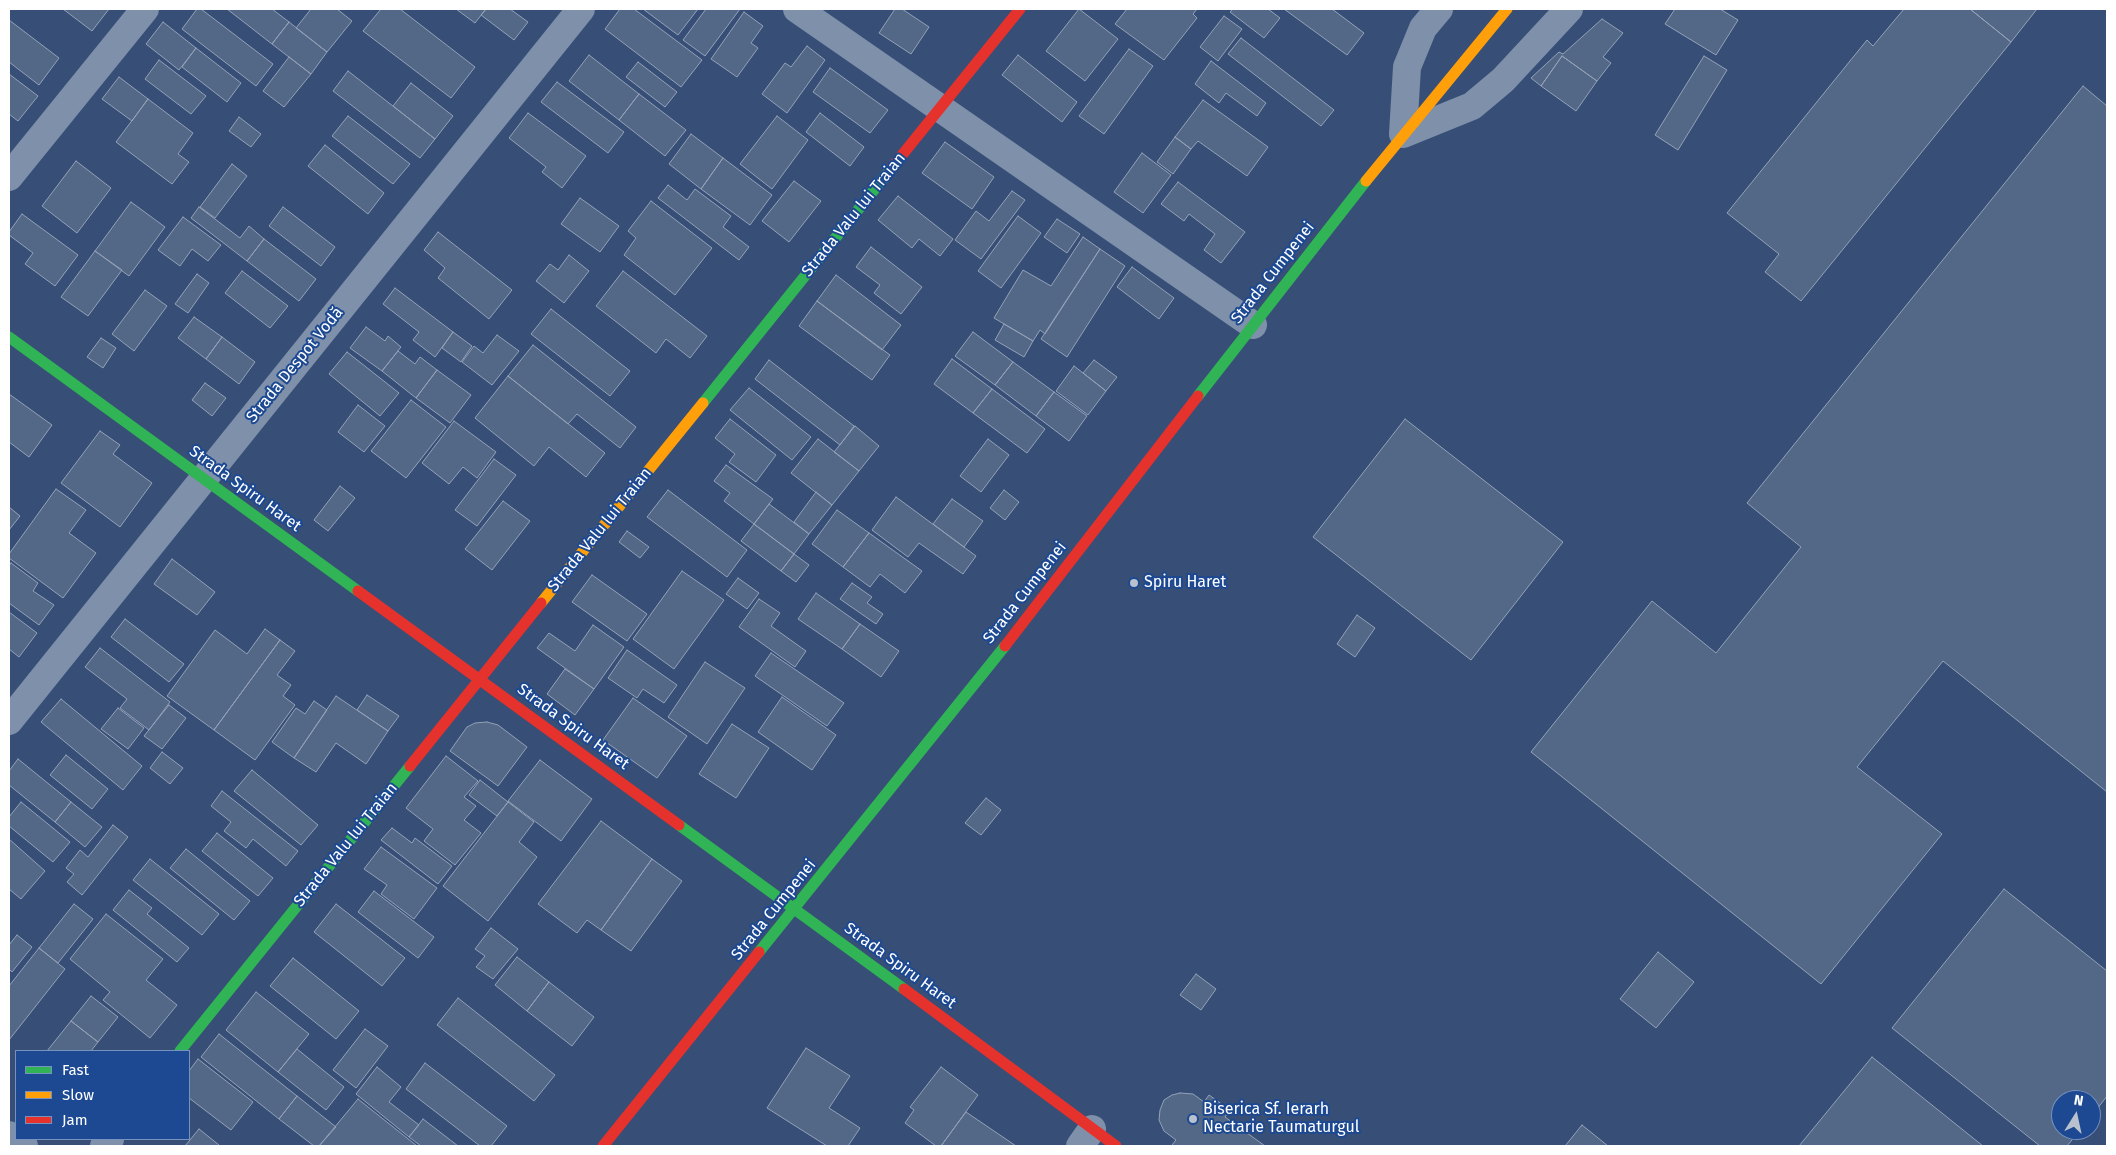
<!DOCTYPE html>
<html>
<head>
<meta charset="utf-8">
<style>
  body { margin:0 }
  #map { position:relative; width:2116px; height:1155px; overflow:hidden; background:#374f77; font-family:"Fira Sans",sans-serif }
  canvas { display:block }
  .frame { position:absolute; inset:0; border:10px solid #fff; pointer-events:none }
  .legend { position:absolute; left:15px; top:1050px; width:175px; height:90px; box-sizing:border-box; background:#1c4992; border:1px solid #7792be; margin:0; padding:6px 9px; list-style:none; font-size:15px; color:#fff }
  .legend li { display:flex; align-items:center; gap:10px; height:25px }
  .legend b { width:25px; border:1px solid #7792be }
  .north { position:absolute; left:2051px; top:1090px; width:50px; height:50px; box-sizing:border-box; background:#1c4992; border:1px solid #7792be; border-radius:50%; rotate:10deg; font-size:14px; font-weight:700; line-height:20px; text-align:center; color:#fff }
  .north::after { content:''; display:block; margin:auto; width:18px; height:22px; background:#b9c1cf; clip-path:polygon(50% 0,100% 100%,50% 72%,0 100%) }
</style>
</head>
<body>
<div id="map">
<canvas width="2116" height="1155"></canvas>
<div class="frame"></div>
<ul class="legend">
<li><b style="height:6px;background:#30b455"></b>Fast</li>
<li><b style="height:6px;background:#ff9f0a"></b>Slow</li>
<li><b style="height:6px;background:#e5322d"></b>Jam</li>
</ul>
<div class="north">N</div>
</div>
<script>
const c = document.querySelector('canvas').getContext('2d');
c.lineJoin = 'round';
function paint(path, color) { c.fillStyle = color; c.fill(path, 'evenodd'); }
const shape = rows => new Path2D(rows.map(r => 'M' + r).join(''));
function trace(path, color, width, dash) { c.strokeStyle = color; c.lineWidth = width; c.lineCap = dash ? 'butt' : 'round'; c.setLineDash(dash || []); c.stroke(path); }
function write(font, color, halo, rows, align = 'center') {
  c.font = font + ' "Fira Sans",sans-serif'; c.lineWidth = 4; c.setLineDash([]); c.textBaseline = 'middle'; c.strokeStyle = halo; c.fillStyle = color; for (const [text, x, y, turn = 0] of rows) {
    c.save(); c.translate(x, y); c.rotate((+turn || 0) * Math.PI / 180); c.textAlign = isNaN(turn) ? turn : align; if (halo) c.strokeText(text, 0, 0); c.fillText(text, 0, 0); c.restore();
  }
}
const building = shape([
  [63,9,109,9,92,31,63,9],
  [197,9,201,9,273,64,256,86,182,29,197,9],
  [227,9,272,9,289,22,272,44,227,9],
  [311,9,337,9,352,21,327,52,296,28,311,9],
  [381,9,400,9,475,67,451,98,363,31,381,9],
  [456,9,486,9,475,23,456,9],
  [486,9,510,9,528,22,514,40,481,15,486,9],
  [620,9,634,9,702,60,681,87,605,29,620,9],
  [643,9,698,9,678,35,643,9],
  [706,9,740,9,705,56,683,40,706,9],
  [895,9,902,9,929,27,911,54,879,33,895,9],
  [1079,9,1118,39,1085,81,1046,51,1079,9],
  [1127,9,1197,9,1193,14,1197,18,1164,60,1115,24,1127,9],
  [1233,9,1268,9,1280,18,1264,38,1230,12,1233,9],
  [1284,9,1332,9,1364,33,1347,55,1284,9],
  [1675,9,1720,9,1738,20,1716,55,1665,24,1675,9],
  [1904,9,1970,9,2011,42,1801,301,1765,272,1779,254,1727,213,1867,40,1873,46,1904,9],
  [1970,9,2037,9,2011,42,1970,9],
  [744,12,763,26,751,43,758,48,737,77,711,59,744,12],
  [1224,16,1242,29,1218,61,1200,47,1224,16],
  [1602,19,1623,33,1603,57,1611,63,1597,81,1562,56,1541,86,1531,78,1559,52,1563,54,1602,19],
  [9,20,59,58,39,85,9,62,9,20],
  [163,22,196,48,179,70,146,44,163,22],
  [289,22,327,52,311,74,272,44,289,22],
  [1241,38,1334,110,1321,126,1228,54,1241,38],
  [807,46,825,60,787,113,762,94,785,63,791,67,807,46],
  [196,48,241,83,227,102,182,67,196,48],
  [1129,49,1153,66,1104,134,1079,116,1129,49],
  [589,55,639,94,619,120,569,81,589,55],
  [1018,55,1077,102,1062,122,1002,75,1018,55],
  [1562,56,1597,81,1576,111,1541,86,1562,56],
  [1704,56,1727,70,1678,150,1655,135,1704,56],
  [289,57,311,74,284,107,263,91,289,57],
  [159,60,206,96,191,114,145,79,159,60],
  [1211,61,1266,103,1257,116,1226,93,1219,103,1195,84,1211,61],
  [638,62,677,92,665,107,626,77,638,62],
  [830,68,888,110,870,133,813,92,830,68],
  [348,71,435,139,420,158,333,91,348,71],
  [9,74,38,96,18,121,9,114,9,74],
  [119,77,148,99,132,121,102,99,119,77],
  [557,82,624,132,608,153,541,102,557,82],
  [411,83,453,116,435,139,393,106,411,83],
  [2083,86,2107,106,2107,792,1943,661,1857,767,1942,834,1821,984,1531,752,1652,601,1716,653,1801,547,1747,503,2083,86],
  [639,94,686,130,665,156,619,120,639,94],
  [148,99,193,133,178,154,189,162,172,184,116,142,148,99],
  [1203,100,1268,147,1247,176,1198,141,1191,149,1175,137,1203,100],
  [528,113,586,156,562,188,542,172,546,167,509,138,528,113],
  [820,113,864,147,850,166,806,132,820,113],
  [348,116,410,164,393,184,332,136,348,116],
  [777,116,808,140,772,189,740,164,777,116],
  [239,117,261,134,251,147,229,131,239,117],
  [691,134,723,158,701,189,669,164,691,134],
  [1175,137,1191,149,1173,174,1157,162,1175,137],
  [945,142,994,177,972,209,922,173,945,142],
  [325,145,384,193,368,214,308,166,325,145],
  [1142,153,1171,175,1143,213,1114,192,1142,153],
  [723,158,772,195,750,225,701,189,723,158],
  [76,161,111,188,77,233,42,206,76,161],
  [232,164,247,176,215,218,200,207,232,164],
  [794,181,821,201,789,242,762,221,794,181],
  [1178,182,1245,232,1221,263,1204,250,1215,234,1189,214,1184,221,1161,204,1178,182],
  [668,185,687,200,695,189,731,216,723,227,749,247,739,260,658,198,668,185],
  [1012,191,1025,200,981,259,955,240,976,211,989,221,1012,191],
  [898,196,953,239,940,256,919,239,912,248,878,220,898,196],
  [580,198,619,226,600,252,561,224,580,198],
  [651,201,712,248,675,295,624,255,636,238,628,231,651,201],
  [131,202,165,227,129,276,95,251,131,202],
  [199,207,240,238,249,226,264,239,247,261,191,218,199,207],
  [283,207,335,247,321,266,269,226,283,207],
  [22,214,78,255,55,286,25,264,33,253,9,235,9,232,22,214],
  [1018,216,1041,233,1001,288,978,271,1018,216],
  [183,217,221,245,208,261,192,249,180,266,158,250,183,217],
  [1057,219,1080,234,1067,253,1044,237,1057,219],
  [438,232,512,290,489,319,438,278,445,268,424,250,438,232],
  [1083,237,1100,249,1045,334,1040,330,1033,341,994,318,1023,270,1051,286,1083,237],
  [264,239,316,279,299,301,247,261,264,239],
  [871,247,922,287,901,314,874,293,880,285,856,267,871,247],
  [1100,249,1125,266,1067,357,1041,339,1100,249],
  [95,251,122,270,88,316,61,297,95,251],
  [569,255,589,271,564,303,536,281,550,264,558,270,569,255],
  [1132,267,1174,298,1159,319,1117,287,1132,267],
  [242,271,288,306,270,328,225,293,242,271],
  [623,271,707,336,690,358,666,339,656,353,596,306,623,271],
  [197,274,209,283,188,313,175,304,197,274],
  [836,275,901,325,882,350,817,301,836,275],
  [395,288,453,332,435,357,413,340,419,332,383,304,395,288],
  [145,290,167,306,134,351,112,334,145,290],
  [817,301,890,355,872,380,799,326,817,301],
  [551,309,630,371,610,396,531,334,551,309],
  [194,317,222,337,206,359,178,338,194,317],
  [1004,324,1033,341,1024,357,995,340,1004,324],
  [366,327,385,341,388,336,401,347,382,371,350,348,366,327],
  [453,332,472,346,461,362,442,348,453,332],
  [973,332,1013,362,995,385,955,356,973,332],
  [497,335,519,351,492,385,462,362,474,346,483,353,497,335],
  [222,337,255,362,239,384,206,359,222,337],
  [101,338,116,348,103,368,87,357,101,338],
  [533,345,636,427,620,448,577,414,568,424,508,376,533,345],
  [398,351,415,364,420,357,437,370,416,398,382,371,398,351],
  [347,352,399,393,380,416,329,374,347,352],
  [952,359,992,389,973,413,934,384,952,359],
  [769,360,854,426,840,445,755,379,769,360],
  [1094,360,1117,377,1106,391,1083,373,1094,360],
  [1013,362,1054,392,1036,416,995,385,1013,362],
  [1074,366,1106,391,1088,415,1056,391,1074,366],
  [437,370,471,395,450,423,416,398,437,370],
  [508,376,605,453,586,477,549,447,534,466,475,418,508,376],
  [205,383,226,398,212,416,192,400,205,383],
  [749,388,811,437,792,460,730,410,749,388],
  [992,389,1045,429,1027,453,973,413,992,389],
  [1054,392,1087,416,1069,441,1036,416,1054,392],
  [9,394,52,425,29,457,9,442,9,394],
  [411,400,446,427,406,478,371,451,411,400],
  [358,405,385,426,364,452,338,432,358,405],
  [730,419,776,455,756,482,729,462,735,454,715,438,730,419],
  [1405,419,1563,542,1471,660,1313,537,1405,419],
  [454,421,496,452,477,478,463,467,449,484,422,463,454,421],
  [855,426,879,446,859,471,834,452,855,426],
  [100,431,120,445,113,454,152,483,120,527,61,483,100,431],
  [818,439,859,471,832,505,791,473,818,439],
  [988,439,1009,455,981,492,960,476,988,439],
  [494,459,516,475,477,526,455,510,494,459],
  [726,465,773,499,754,524,724,501,730,493,714,481,726,465],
  [340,486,355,498,328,531,314,520,340,486],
  [56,489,86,510,69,533,96,553,63,598,9,558,9,554,56,489],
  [668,490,747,550,727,577,647,517,668,490],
  [1004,490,1019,502,1005,520,990,508,1004,490],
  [816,492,832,505,809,534,794,522,816,492],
  [896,497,976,556,963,574,919,543,908,557,872,530,896,497],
  [952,499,983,521,964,547,933,524,952,499],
  [503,501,530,521,492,570,465,549,503,501],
  [769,504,809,534,794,554,754,524,769,504],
  [9,507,20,516,9,530,9,507],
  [837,510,869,533,843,567,812,544,837,510],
  [754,524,794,554,781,571,741,541,754,524],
  [627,531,649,547,640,558,619,542,627,531],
  [869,533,922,571,905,593,880,574,870,587,843,567,869,533],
  [794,554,809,565,796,582,781,571,794,554],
  [172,559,215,592,197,615,154,584,172,559],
  [11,563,38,583,33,591,54,605,39,625,9,603,9,566,11,563],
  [682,571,724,600,674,669,633,639,682,571],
  [592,575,647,614,627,641,572,602,592,575],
  [738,578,759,593,747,609,726,594,738,578],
  [852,583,872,597,867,603,883,614,876,624,840,599,852,583],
  [816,593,860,624,842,649,798,619,816,593],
  [759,599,780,613,771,626,806,651,795,667,739,627,759,599],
  [9,612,37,633,19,657,9,649,9,612],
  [1357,615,1375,628,1355,657,1337,644,1357,615],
  [125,619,184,664,169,682,111,637,125,619],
  [860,624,899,651,881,677,842,649,860,624],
  [593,625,624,647,594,689,537,648,549,633,575,651,593,625],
  [265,629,280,640,214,730,167,696,215,630,247,654,265,629],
  [280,640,295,651,277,675,291,685,283,696,295,705,255,760,214,730,280,640],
  [100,648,170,702,149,730,120,708,127,699,85,667,100,648],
  [627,650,677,685,664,703,643,689,637,698,608,678,627,650],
  [771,653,844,703,827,726,755,676,771,653],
  [705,662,745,688,707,744,668,717,705,662],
  [565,669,594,689,575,715,547,694,565,669],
  [367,695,399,716,388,731,357,710,367,695],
  [336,696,388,731,366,764,336,743,316,772,294,758,336,696],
  [782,697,836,735,812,770,758,732,782,697],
  [633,698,687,736,657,778,603,740,633,698],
  [61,699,142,766,123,790,41,722,61,699],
  [314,701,327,710,294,758,272,742,296,708,305,714,314,701],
  [169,705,186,718,162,749,144,736,169,705],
  [118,708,144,728,128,749,101,729,118,708],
  [487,722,498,725,527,747,498,786,450,751,467,727,475,723,487,722],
  [732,724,769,748,736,798,699,774,732,724],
  [162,752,183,768,170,784,150,768,162,752],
  [66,755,108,789,92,809,50,775,66,755],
  [446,756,478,781,464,797,476,806,464,820,481,833,455,865,424,841,433,829,406,808,446,756],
  [18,759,71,802,55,822,9,785,9,771,18,759],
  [540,760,592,799,561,841,508,801,540,760],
  [252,770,318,825,301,845,234,791,252,770],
  [480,780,508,802,497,816,469,795,480,780],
  [222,791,298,851,286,866,253,839,246,848,224,831,231,822,211,806,222,791],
  [986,798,1001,810,981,835,965,823,986,798],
  [21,802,70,842,53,862,9,826,9,817,21,802],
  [71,802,102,827,85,847,55,822,71,802],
  [508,802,534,822,519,842,537,857,488,921,443,886,508,802],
  [601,821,652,859,601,930,587,920,577,933,538,904,601,821],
  [113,825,128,837,82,895,67,882,74,874,66,868,80,850,88,857,113,825],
  [392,828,412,843,415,838,452,866,438,884,381,840,392,828],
  [217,833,273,878,258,896,202,851,217,833],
  [9,839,45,871,21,899,9,889,9,839],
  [381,847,437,888,414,919,381,894,387,885,364,869,381,847],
  [186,849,250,901,234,920,170,868,186,849],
  [150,859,219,914,202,935,133,880,150,859],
  [652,859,682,881,631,951,601,930,652,859],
  [2004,889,2107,971,2107,1096,2091,1117,2091,1100,2061,1100,2061,1130,2080,1130,2067,1146,2040,1146,1892,1028,2004,889],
  [129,890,152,908,147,914,189,948,177,962,113,910,129,890],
  [374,891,434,937,418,958,358,912,374,891],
  [74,904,93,919,58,963,39,948,74,904],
  [336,904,405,958,382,986,314,932,336,904],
  [106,914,163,959,146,980,177,1005,150,1038,103,1000,110,992,70,959,106,914],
  [491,928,518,949,493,979,476,967,485,956,475,949,491,928],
  [17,935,32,947,12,972,9,969,9,945,17,935],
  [39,948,65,969,9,1040,9,986,39,948],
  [1658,952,1694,982,1656,1028,1620,999,1658,952],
  [517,957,549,982,527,1011,495,985,517,957],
  [293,958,359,1011,336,1039,270,986,293,958],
  [1196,974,1216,989,1201,1010,1180,995,1196,974],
  [549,982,594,1017,572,1046,527,1011,549,982],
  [256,992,309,1034,278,1072,226,1030,256,992],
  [91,996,118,1017,98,1042,71,1021,91,996],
  [458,998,555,1075,534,1101,437,1025,458,998],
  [71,1021,98,1042,91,1051,47,1051,71,1021],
  [365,1029,388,1046,356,1088,333,1070,365,1029],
  [219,1034,297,1096,279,1119,201,1057,219,1034],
  [806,1048,850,1076,829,1108,860,1128,848,1146,827,1146,767,1108,806,1048],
  [297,1049,344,1087,326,1110,278,1072,297,1049],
  [1872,1057,1983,1146,1799,1146,1872,1057],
  [198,1059,253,1102,231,1130,189,1098,189,1071,198,1059],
  [425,1063,507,1126,491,1146,480,1146,406,1089,425,1063],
  [377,1067,401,1087,389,1102,419,1125,409,1137,356,1094,377,1067],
  [941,1067,978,1095,941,1146,936,1146,905,1123,914,1110,910,1107,941,1067],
  [1180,1093,1193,1094,1204,1102,1209,1095,1230,1110,1225,1117,1265,1146,1174,1146,1172,1145,1176,1140,1164,1131,1159,1120,1160,1110,1164,1100,1172,1095,1180,1093],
  [297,1096,336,1127,319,1146,314,1146,279,1119,297,1096],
  [358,1099,417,1146,319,1146,358,1099],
  [966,1112,1016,1146,941,1146,966,1112],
  [423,1119,458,1146,421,1146,409,1137,423,1119],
  [1582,1125,1608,1146,1565,1146,1582,1125],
  [199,1129,219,1145,218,1146,185,1146,199,1129]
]);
paint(building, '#536786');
trace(building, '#94a2b8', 1);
trace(shape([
  [797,9,1253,325],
  [1439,9,1423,28,1407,67,1403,134,1472,106,1503,80,1569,9],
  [9,177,145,9],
  [9,721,581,9],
  [9,1135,24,1146],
  [104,1146,110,1139],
  [1080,1146,1092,1129]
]), '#7f90aa', 28);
trace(shape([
  [9,337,358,591],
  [1198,396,1366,181],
  [703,403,890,170],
  [679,825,904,989],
  [759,952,1005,646],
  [180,1051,410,766]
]), '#30b455', 11);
trace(shape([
  [1366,181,1507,9],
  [541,603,703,403]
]), '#ff9f0a', 11);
trace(shape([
  [890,170,1020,9],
  [358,591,679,825],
  [1005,646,1198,396],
  [410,766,541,603],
  [904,989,1116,1146],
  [603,1146,759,952]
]), '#e5322d', 11);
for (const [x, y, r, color] of [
  [1134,583,5,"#b9c1cf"],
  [1193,1119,5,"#b9c1cf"]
]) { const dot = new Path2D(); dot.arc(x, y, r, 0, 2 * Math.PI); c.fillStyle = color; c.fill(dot); trace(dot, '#1c4992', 2); }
write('16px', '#fff', '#1c4992', [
  ["Strada Valu lui Traian",854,215,-51],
  ["Strada Cumpenei",1273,273,-52],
  ["Strada Despot Vodă",295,365,-51],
  ["Strada Spiru Haret",245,489,36],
  ["Strada Valu lui Traian",600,530,-51],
  ["Strada Cumpenei",1025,593,-52],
  ["Strada Spiru Haret",573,727,36],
  ["Strada Valu lui Traian",346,845,-51],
  ["Strada Cumpenei",774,910,-51],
  ["Strada Spiru Haret",900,966,36]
]);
write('16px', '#fff', '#1c4992', [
  ["Spiru Haret",1144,583],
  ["Biserica Sf. Ierarh",1203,1110],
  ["Nectarie Taumaturgul",1203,1128]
], 'left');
</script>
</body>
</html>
